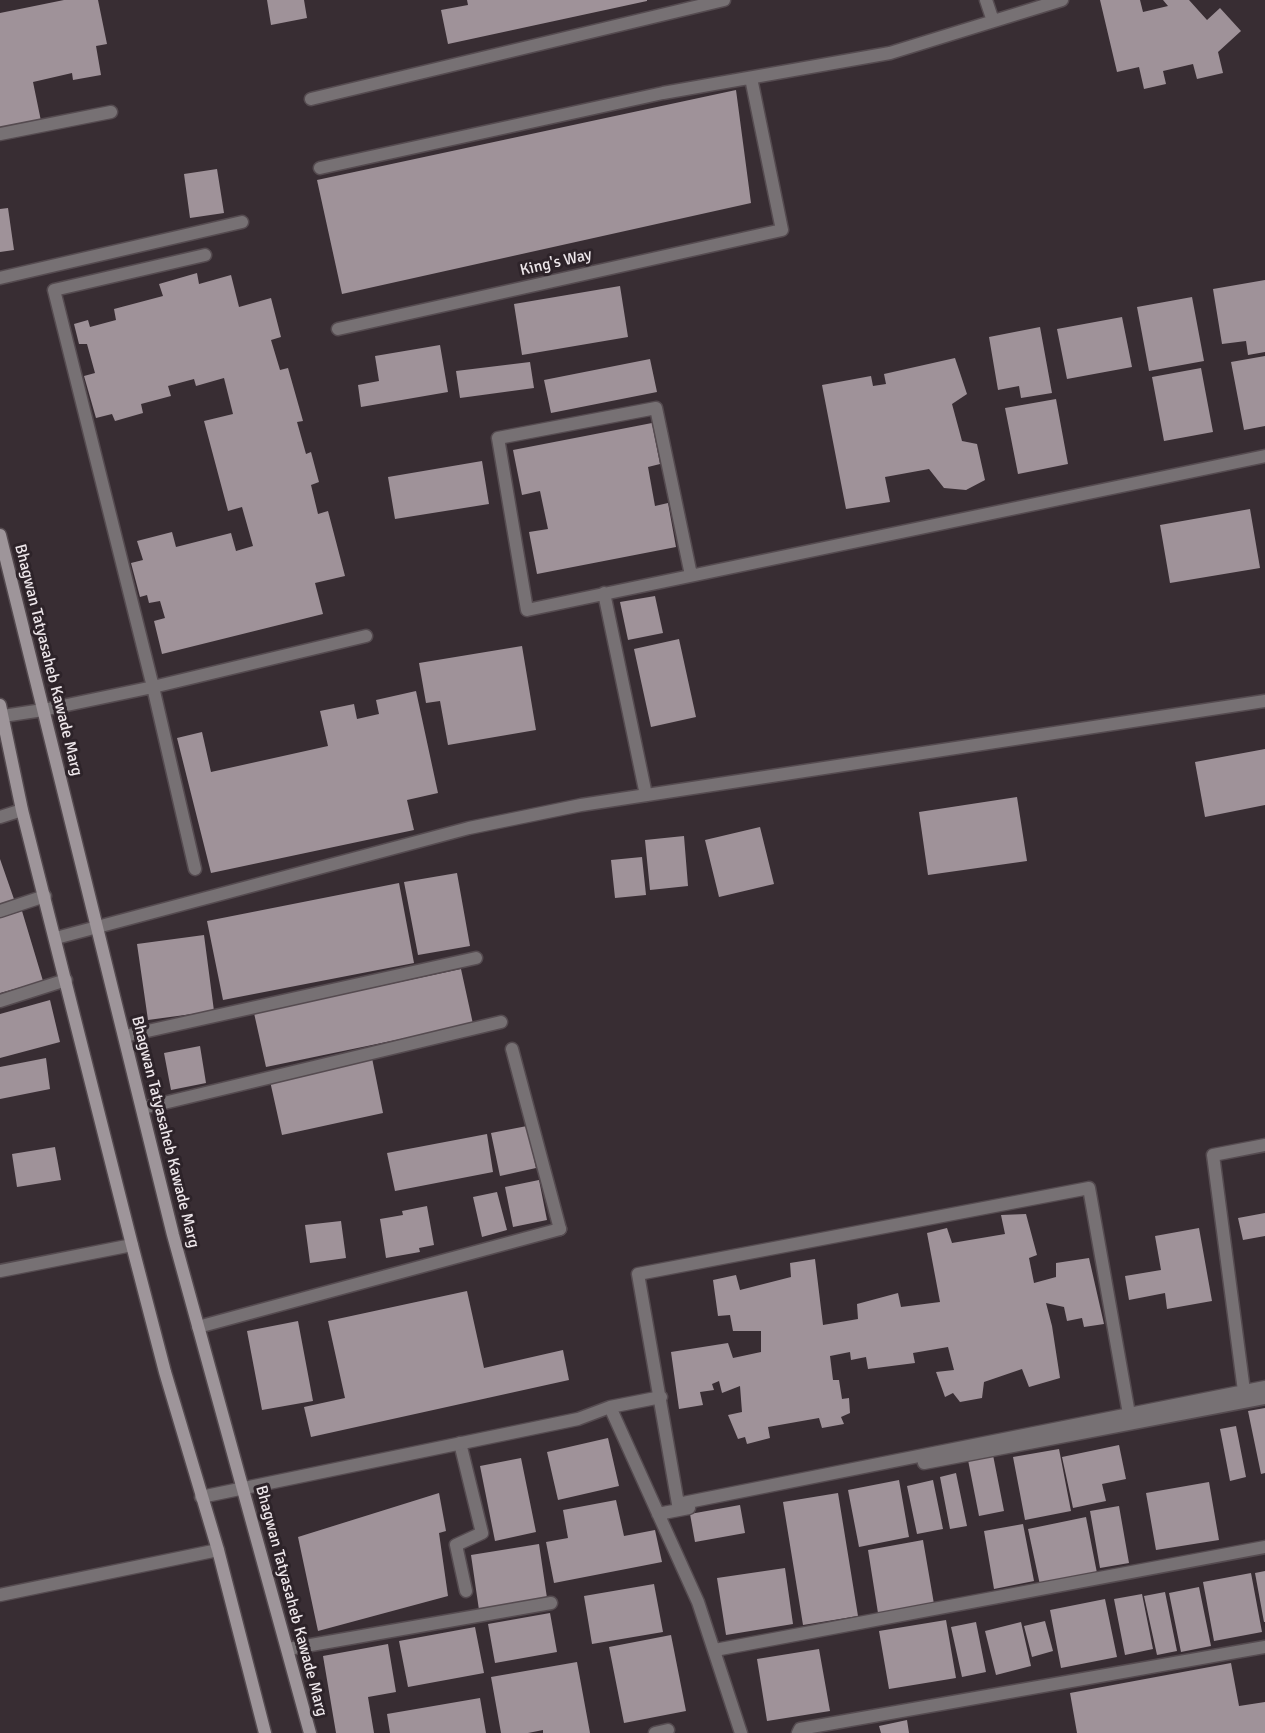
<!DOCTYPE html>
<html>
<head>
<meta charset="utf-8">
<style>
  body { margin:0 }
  canvas { display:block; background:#382d33 }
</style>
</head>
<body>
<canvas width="1265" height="1733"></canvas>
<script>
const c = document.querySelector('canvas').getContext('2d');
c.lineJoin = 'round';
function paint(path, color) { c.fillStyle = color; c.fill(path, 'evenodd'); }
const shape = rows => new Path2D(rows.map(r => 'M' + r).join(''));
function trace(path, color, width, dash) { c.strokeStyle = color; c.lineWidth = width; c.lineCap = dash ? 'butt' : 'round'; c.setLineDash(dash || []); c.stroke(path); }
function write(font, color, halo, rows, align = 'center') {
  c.font = font + ' Signika,sans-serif'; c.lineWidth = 6; c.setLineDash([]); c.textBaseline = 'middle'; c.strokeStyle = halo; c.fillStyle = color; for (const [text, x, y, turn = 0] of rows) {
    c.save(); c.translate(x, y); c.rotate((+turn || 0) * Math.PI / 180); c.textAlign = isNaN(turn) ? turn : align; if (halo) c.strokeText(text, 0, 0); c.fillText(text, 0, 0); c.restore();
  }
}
paint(shape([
  [64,0,98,0,107,44,96,46,101,75,73,80,72,73,33,82,41,121,0,129,0,13],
  [267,0,304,0,307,18,271,25],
  [467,0,647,0,647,1,448,44,441,10,468,5],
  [1100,0,1140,0,1143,12,1168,6,1163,0,1189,0,1207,20,1220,8,1241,31,1218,52,1223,73,1197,79,1193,64,1163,71,1166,84,1144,89,1139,67,1117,72],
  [736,90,751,203,342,294,317,180],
  [217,169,224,213,190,218,184,174],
  [8,208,14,250,0,252,0,209],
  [197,273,199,284,231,275,239,307,271,298,281,337,271,340,280,370,288,368,303,421,297,422,306,454,311,452,319,482,311,485,318,514,328,511,345,576,315,583,323,614,162,654,154,621,165,618,160,601,149,603,147,595,140,597,131,563,143,560,137,541,172,532,176,547,231,533,236,551,253,546,242,507,228,511,204,421,233,414,224,378,196,386,194,379,168,386,171,396,141,404,143,413,115,421,112,414,96,418,84,376,95,373,87,344,79,344,74,324,88,320,90,327,116,320,114,309,163,296,159,284],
  [1265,280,1265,352,1248,355,1246,341,1222,344,1213,289],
  [620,286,628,337,522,355,514,304],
  [1192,297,1204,361,1149,371,1137,307],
  [1122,317,1132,367,1067,379,1057,329],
  [1040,327,1052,393,1021,398,1019,386,998,390,989,337],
  [440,345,448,392,361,407,358,385,379,381,375,356],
  [1265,356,1265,426,1244,430,1231,362],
  [955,358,967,394,952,404,962,441,977,444,985,480,966,490,944,488,929,469,885,477,890,502,846,509,822,385,871,376,873,386,886,384,884,374],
  [650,359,657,392,551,413,544,380],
  [530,362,534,388,460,398,456,371],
  [1201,368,1213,432,1164,441,1152,377],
  [1056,399,1068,464,1018,474,1005,408],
  [652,423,660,464,648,467,655,506,668,503,676,547,537,574,529,532,548,529,540,491,522,495,513,450],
  [482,461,489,504,395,519,388,477],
  [1250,509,1260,568,1170,583,1160,525],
  [655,596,663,633,628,640,620,602],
  [679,639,696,717,651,727,634,649],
  [522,646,536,730,448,745,440,701,426,703,419,663],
  [416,691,438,793,407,800,414,830,211,873,177,738,202,732,211,772,328,746,320,711,354,704,357,719,379,714,376,700],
  [1265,749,1265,805,1205,817,1195,762],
  [1017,797,1027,861,928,875,919,812],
  [760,827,774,884,719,897,705,840],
  [684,836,688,886,650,890,645,840],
  [642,857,646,895,615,898,611,860],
  [0,859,15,902,0,907],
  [457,873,470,946,418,955,404,882],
  [399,883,414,963,223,1000,207,921],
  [22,911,43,981,0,993,0,918],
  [204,935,214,1011,148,1020,137,944],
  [461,969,473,1024,266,1067,254,1013],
  [50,1000,60,1042,0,1058,0,1014],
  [200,1046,206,1083,171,1090,164,1053],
  [46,1058,50,1089,0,1099,0,1067],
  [372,1058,383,1113,282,1135,270,1081],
  [527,1126,536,1168,500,1176,491,1133],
  [487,1134,493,1172,395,1191,387,1153],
  [55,1147,61,1180,17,1187,12,1154],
  [539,1180,547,1220,513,1227,505,1187],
  [497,1192,507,1230,482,1237,473,1197],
  [427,1206,434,1245,419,1248,420,1252,386,1258,380,1219,403,1215,402,1211],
  [1265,1213,1265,1236,1243,1240,1238,1218],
  [1026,1214,1037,1255,1029,1258,1034,1283,1056,1277,1056,1263,1089,1258,1104,1324,1084,1327,1082,1318,1067,1321,1064,1307,1046,1303,1052,1326,1060,1378,1029,1387,1022,1369,984,1382,982,1398,960,1402,953,1393,945,1397,936,1372,954,1370,948,1347,913,1353,915,1363,868,1369,866,1357,851,1360,850,1352,830,1356,833,1380,839,1380,842,1399,849,1398,850,1413,841,1417,844,1424,822,1428,819,1418,768,1427,770,1438,747,1444,745,1437,738,1439,728,1415,742,1412,740,1386,722,1393,719,1381,712,1384,714,1390,700,1392,703,1405,679,1409,671,1352,728,1343,733,1358,761,1352,761,1331,733,1331,730,1315,718,1316,713,1280,736,1275,740,1290,791,1277,790,1263,815,1259,823,1325,858,1319,857,1304,898,1293,901,1307,940,1302,927,1233,947,1228,952,1243,1005,1234,1001,1215],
  [341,1221,346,1258,310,1263,305,1225],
  [1199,1228,1212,1301,1167,1309,1165,1293,1129,1300,1125,1276,1161,1270,1155,1236],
  [467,1291,484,1368,563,1350,569,1380,311,1437,304,1407,345,1398,328,1321],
  [298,1321,313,1401,262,1410,247,1331],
  [1265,1408,1265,1473,1261,1474,1248,1411],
  [1236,1426,1246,1477,1230,1481,1220,1429],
  [608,1438,619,1486,558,1500,547,1452],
  [1119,1445,1126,1479,1102,1484,1106,1501,1073,1508,1062,1457],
  [1059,1449,1071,1511,1025,1520,1013,1457],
  [993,1455,1004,1511,979,1516,968,1460],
  [521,1458,536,1532,495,1541,480,1466],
  [956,1473,967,1526,950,1529,940,1477],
  [899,1480,909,1537,859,1547,848,1490],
  [933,1480,943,1529,917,1534,907,1486],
  [1209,1482,1219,1540,1156,1550,1146,1493],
  [439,1493,446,1531,439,1533,448,1596,318,1631,298,1537],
  [838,1493,858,1616,803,1625,783,1502],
  [616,1500,624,1536,655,1530,662,1562,554,1583,546,1542,568,1538,563,1510],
  [740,1505,745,1533,695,1542,690,1514],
  [1119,1506,1129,1563,1100,1568,1090,1511],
  [1086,1517,1097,1573,1040,1585,1028,1529],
  [1023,1524,1034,1581,994,1589,984,1531],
  [923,1540,934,1604,878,1613,868,1550],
  [539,1544,547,1598,479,1610,471,1555],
  [785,1568,793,1624,726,1635,717,1578],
  [1265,1571,1265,1622,1264,1622,1255,1573],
  [1251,1573,1262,1632,1214,1641,1203,1582],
  [654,1584,663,1632,592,1644,584,1596],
  [1199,1587,1211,1646,1181,1652,1169,1593],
  [1165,1592,1177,1651,1157,1655,1144,1596],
  [1142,1594,1153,1649,1125,1655,1114,1599],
  [1105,1599,1117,1657,1061,1668,1050,1610],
  [550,1613,557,1652,495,1663,488,1624],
  [946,1620,956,1678,889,1689,879,1631],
  [1045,1621,1053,1651,1032,1657,1024,1626],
  [976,1622,986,1672,962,1677,951,1627],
  [1021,1622,1031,1666,996,1675,985,1631],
  [475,1627,484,1673,408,1687,399,1641],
  [671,1635,686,1711,624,1723,609,1647],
  [388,1644,396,1692,368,1697,374,1733,336,1733,323,1656],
  [819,1649,830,1711,767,1721,757,1659],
  [577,1662,590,1733,543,1733,543,1730,528,1733,501,1733,491,1677],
  [1231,1663,1239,1706,1265,1702,1265,1733,1077,1733,1070,1693],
  [480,1698,486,1733,390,1733,387,1714],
  [907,1720,909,1733,881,1733,879,1726]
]), '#9f9299');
const lane = shape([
  [986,0,993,21],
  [311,99,724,0],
  [0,134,111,112],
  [320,168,663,93,890,53,1062,0],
  [0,278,242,222],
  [338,329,782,230,751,78],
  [691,575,656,408,498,438,527,610,1265,456],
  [604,593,646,795],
  [3,716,43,710,153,687,366,636],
  [0,817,22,810],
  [195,869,153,687,54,290,205,255],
  [512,1049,560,1229],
  [0,1271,132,1245],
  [460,1443,482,1533,456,1545,466,1591],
  [0,1595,218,1550],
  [288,1649,551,1603]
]);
const street = shape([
  [0,911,45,896],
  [56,938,469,828,581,805,1265,701],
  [0,1001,66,980],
  [125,1036,476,958],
  [143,1108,501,1022],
  [198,1327,560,1229],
  [1244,1391,1213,1155,1265,1145],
  [610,1407,661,1397],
  [1129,1414,1089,1188,638,1274,678,1504,1265,1387],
  [924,1463,1265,1398],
  [201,1497,578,1419,610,1407,698,1602,741,1733],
  [658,1514,689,1508],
  [715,1650,1265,1547],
  [655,1733,668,1730],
  [798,1733,800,1729,1265,1647]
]);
const secondary = shape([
  [0,535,173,1235,310,1733],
  [0,705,22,810,132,1245,165,1372,218,1550,265,1733]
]);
trace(lane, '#554b50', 15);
trace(street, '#554b50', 15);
trace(secondary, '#554b50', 15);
trace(lane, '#777174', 12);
trace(street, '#777174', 12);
trace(secondary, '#9e959a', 12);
write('16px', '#ede6ea', '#2d2329', [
  ["King's Way",556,263,-13],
  ["Bhagwan Tatyasaheb Kawade Marg",48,660,76],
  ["Bhagwan Tatyasaheb Kawade Marg",165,1132,76],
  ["Bhagwan Tatyasaheb Kawade Marg",291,1601,75]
]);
</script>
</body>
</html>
